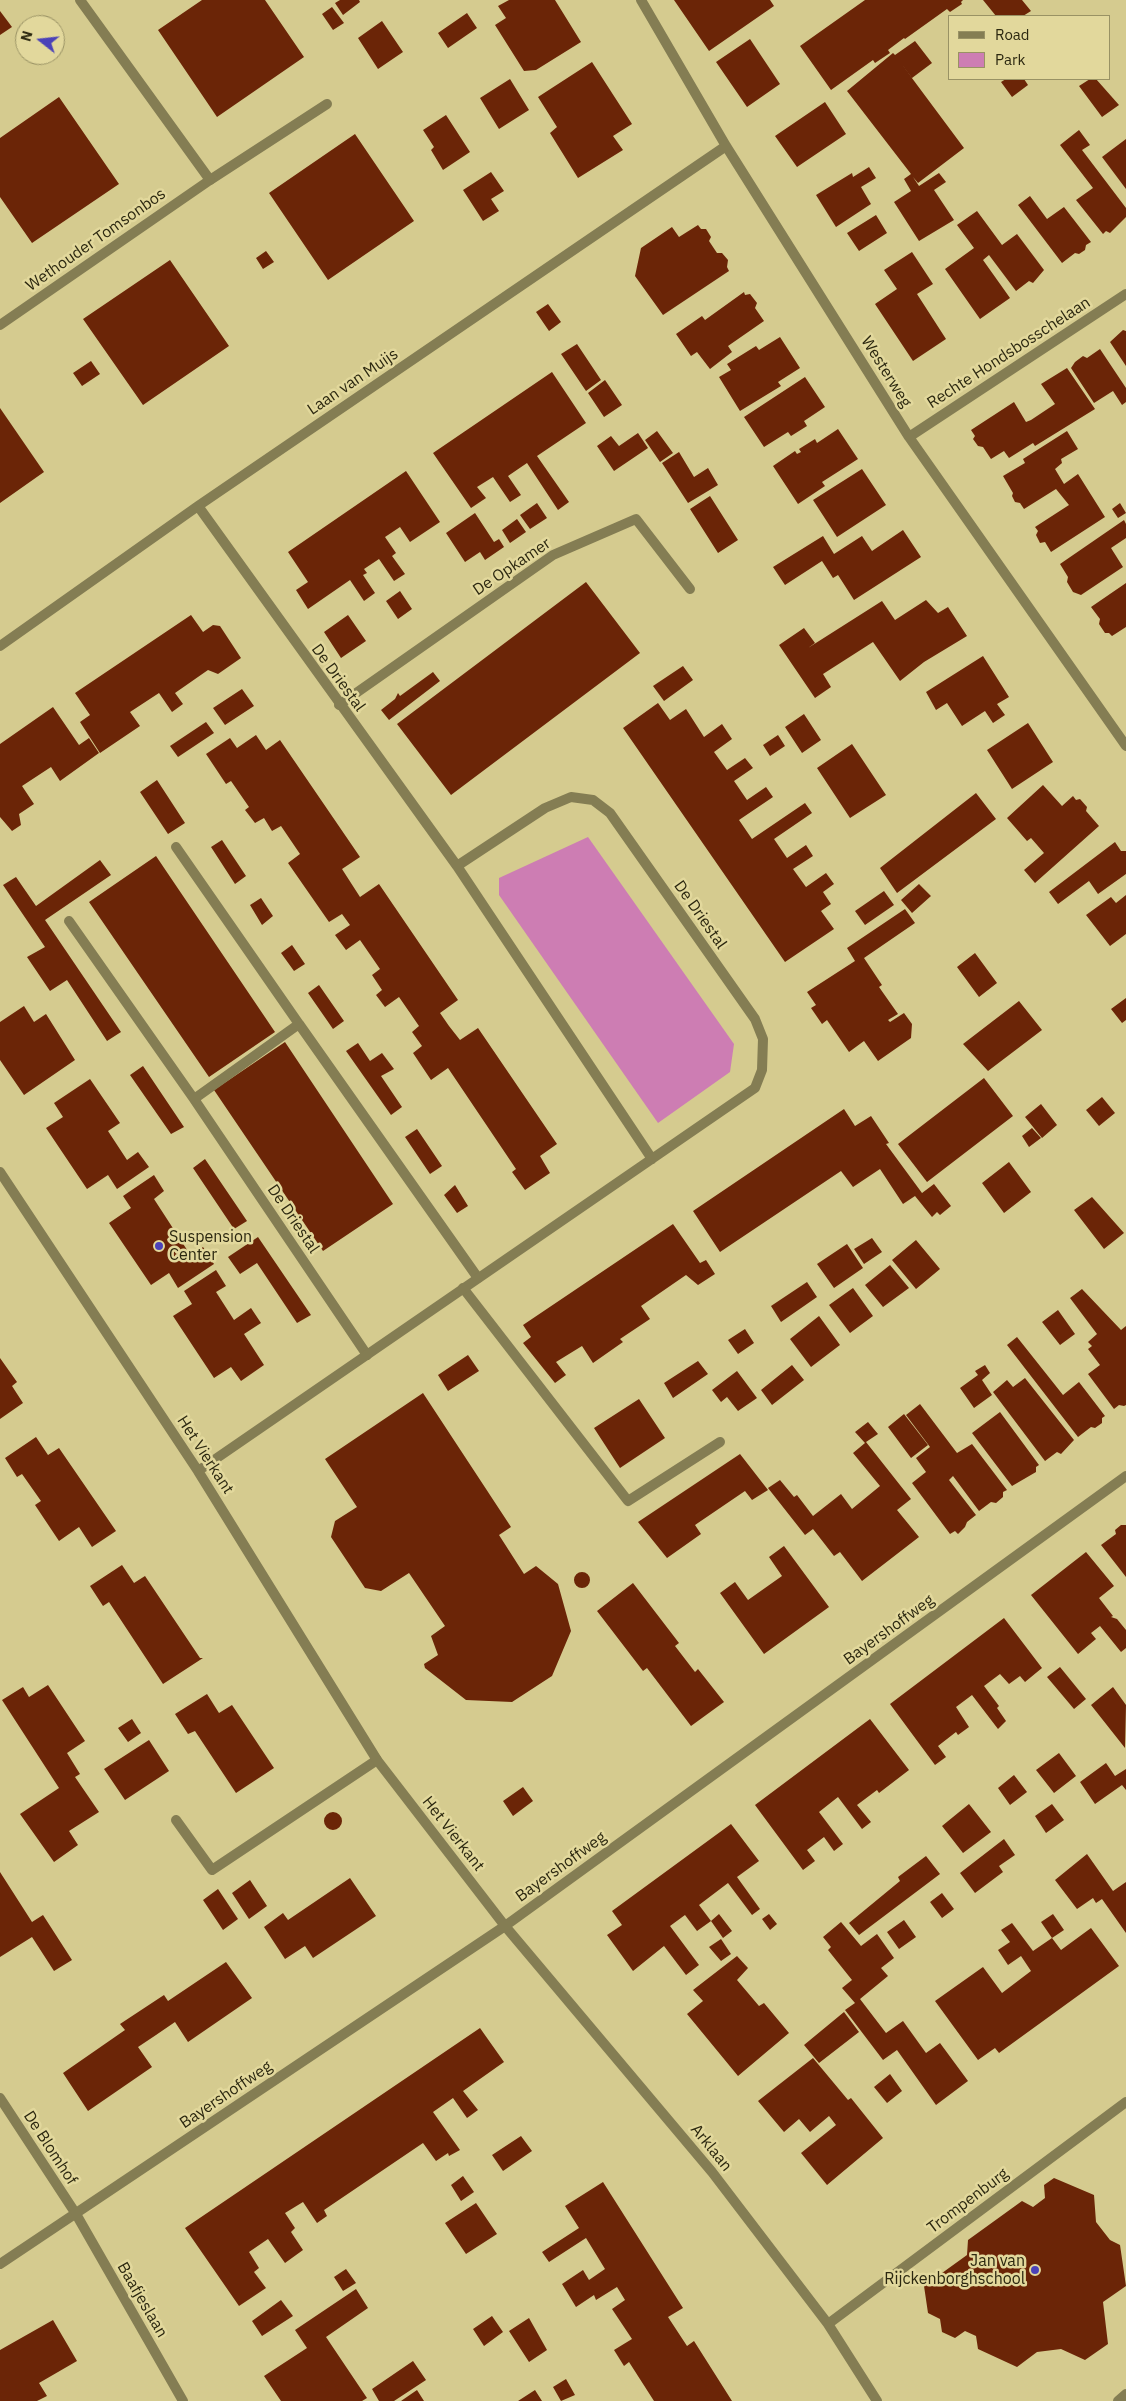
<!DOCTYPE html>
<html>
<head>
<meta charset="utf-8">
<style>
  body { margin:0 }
  #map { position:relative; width:1126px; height:2401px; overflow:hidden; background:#d5cb8f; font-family:"IBM Plex Sans",sans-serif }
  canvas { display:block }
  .legend { position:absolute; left:948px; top:15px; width:162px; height:65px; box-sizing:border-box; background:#e2d89c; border:1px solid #999264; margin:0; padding:6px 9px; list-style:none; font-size:15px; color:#2c2810 }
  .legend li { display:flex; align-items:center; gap:10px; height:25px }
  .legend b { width:25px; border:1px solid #999264 }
  .north { position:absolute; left:15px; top:15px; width:50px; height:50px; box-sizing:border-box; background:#e2d89c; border:1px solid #999264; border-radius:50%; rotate:286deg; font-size:14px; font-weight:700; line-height:20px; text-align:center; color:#2c2810 }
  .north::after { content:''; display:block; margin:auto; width:18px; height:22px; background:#4b42b8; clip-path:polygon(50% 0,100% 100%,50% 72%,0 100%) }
</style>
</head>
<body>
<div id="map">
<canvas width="1126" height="2401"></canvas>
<ul class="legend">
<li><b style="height:6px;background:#847d53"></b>Road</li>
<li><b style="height:14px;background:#cd7db3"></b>Park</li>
</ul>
<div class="north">N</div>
</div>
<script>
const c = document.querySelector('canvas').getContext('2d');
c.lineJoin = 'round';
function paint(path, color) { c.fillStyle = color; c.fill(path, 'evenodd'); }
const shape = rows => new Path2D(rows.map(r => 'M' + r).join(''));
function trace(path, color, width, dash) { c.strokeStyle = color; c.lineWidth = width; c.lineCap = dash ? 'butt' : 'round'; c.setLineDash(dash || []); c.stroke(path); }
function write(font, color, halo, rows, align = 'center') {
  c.font = font + ' "IBM Plex Sans",sans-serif'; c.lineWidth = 5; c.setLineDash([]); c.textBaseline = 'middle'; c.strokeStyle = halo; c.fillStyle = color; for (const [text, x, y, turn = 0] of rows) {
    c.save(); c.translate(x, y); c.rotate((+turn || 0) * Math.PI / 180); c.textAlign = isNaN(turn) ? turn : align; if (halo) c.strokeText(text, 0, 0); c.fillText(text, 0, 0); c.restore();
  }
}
paint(shape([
  [588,837,734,1044,730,1072,658,1123,499,895,499,878]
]), '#cd7db3');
paint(shape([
  [202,0,265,0,304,57,217,117,158,30],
  [340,0,359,0,360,2,343,15,335,3],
  [509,0,555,0,581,42,536,70,524,71,495,25,506,18,498,6],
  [674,0,770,0,774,6,709,51],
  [865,0,963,0,961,2,962,4,950,12,947,9,905,39,904,38,888,50,890,53,875,63,873,60,831,90,800,46],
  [983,0,1022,0,1031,11,1023,16,996,16],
  [332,7,344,23,333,30,322,14],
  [0,11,12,27,0,35],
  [467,13,477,28,448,48,438,33],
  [382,21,403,52,378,69,358,38],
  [750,39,780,84,747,107,716,62],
  [915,41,932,63,912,78,900,62,964,148,918,183,913,177,919,186,939,173,946,182,934,190,954,220,919,241,894,202,911,191,904,179,911,174,847,91,893,53,895,55],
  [592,62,632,124,613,136,623,150,578,178,550,133,557,127,538,97],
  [510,79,529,110,499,129,480,98],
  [1006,79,1024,79,1028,85,1012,97,1001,82],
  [1090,79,1096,79,1119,105,1102,117,1079,86],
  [59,97,119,184,32,243,0,197,0,138],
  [825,102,846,134,797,167,775,136],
  [446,115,470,152,443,170,431,150,434,147,423,130],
  [1079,130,1090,145,1082,150,1126,208,1126,217,1110,233,1106,231,1103,234,1076,200,1093,188,1060,145],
  [355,134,414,221,328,280,269,193],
  [1126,139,1126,189,1102,157],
  [869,167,876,178,861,187,871,204,836,227,816,195,852,173,853,177],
  [491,172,504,191,491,199,499,211,483,221,463,190],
  [1030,196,1047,219,1064,207,1091,242,1086,245,1085,250,1079,254,1075,253,1062,263,1018,205],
  [977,211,1002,245,1017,234,1044,270,1033,283,1029,281,1016,291,989,255,983,260,1010,298,980,319,945,269,974,248,957,225],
  [876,215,887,233,859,251,847,233],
  [698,225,701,229,706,229,711,237,709,241,717,253,722,253,728,260,727,267,729,271,663,315,635,276,641,248,672,227,679,237],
  [266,251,274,262,263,269,256,258],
  [912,252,933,284,917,294,946,339,913,361,875,304,897,289,884,270],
  [170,260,229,346,143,405,83,319],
  [744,292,745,295,750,294,757,303,755,308,764,321,728,346,732,352,710,369,697,352,691,356,676,334,702,316,705,320],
  [548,304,561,322,549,331,536,312],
  [1123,330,1126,331,1126,366,1110,342],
  [780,337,800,368,778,382,781,386,740,411,719,377,731,370,727,364,756,346,759,350],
  [577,344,601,380,586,391,561,354],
  [1100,349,1126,388,1126,402,1122,405,1113,391,1094,403,1071,368,1075,362,1083,356,1087,358],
  [91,361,100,374,82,386,73,373],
  [1067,368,1095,409,1035,446,1033,443,1009,458,1004,451,991,459,983,447,978,446,973,439,975,436,971,430,1014,402,1026,422,1031,420,1055,404,1041,384],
  [552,372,586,423,537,456,569,502,558,510,527,463,508,476,521,495,510,502,493,477,477,487,486,498,471,508,433,453],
  [805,377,825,407,804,421,807,426,791,436,788,432,764,447,744,417],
  [605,380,622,405,604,417,588,393],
  [0,408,44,472,0,503],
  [838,429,858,459,822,482,825,486,798,504,773,466,795,451,797,454,801,452,799,449,815,439,817,443],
  [657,431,673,453,660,462,645,440],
  [1067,431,1078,449,1061,459,1062,463,1055,469,1064,484,1078,474,1105,517,1051,552,1045,542,1040,543,1036,535,1038,531,1035,527,1069,505,1056,489,1024,509,1020,503,1015,502,1012,496,1013,493,1003,476,1025,463,1023,459],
  [638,433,648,448,614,471,597,446,611,436,619,446],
  [679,452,694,477,708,468,718,485,688,503,662,463],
  [862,469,886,505,837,537,813,500],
  [406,471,440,522,410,542,400,527,385,537,396,553,392,556,405,574,394,581,379,559,364,569,367,573,363,575,375,593,364,601,350,580,308,609,296,590,308,582,288,552],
  [710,496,738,540,718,553,690,509],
  [537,503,547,518,530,529,520,515],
  [1120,503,1126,513,1118,518,1112,509],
  [475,513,494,542,499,539,504,547,485,560,480,552,465,562,446,533],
  [517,519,526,532,510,543,502,530],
  [1124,520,1126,524,1126,538,1111,548,1123,567,1081,595,1073,592,1067,582,1068,577,1060,564],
  [903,530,921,557,854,600,838,575,833,578,822,561,785,585,773,567,823,536,834,554,862,536,872,551],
  [586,582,640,653,451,795,397,724],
  [1126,583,1126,627,1112,636,1109,633,1105,633,1099,624,1100,619,1091,607],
  [400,591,412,609,398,619,386,601],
  [926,600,938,613,948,607,967,636,924,662,900,681,873,642,823,674,831,687,815,698,779,645,804,628,815,643,808,648,882,601,895,620],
  [191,615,203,632,213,625,220,626,241,658,218,674,208,670,175,693,183,704,172,712,159,693,130,712,140,726,100,753,80,722,90,715,75,693],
  [348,615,366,641,341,658,324,632],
  [983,656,1009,697,997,704,1005,715,993,723,985,711,962,726,947,703,936,710,926,692],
  [683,666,693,680,664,701,653,686],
  [433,672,440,681,389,720,381,710,395,699,398,693,400,696],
  [242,689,254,706,225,725,213,708],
  [658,703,670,720,686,709,704,737,722,724,732,739,714,752,727,770,745,758,753,768,734,781,747,800,766,787,773,797,739,820,752,839,805,803,812,813,774,839,787,858,806,845,813,856,793,869,806,887,826,873,834,884,823,892,831,904,821,911,834,929,785,962,623,728],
  [53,707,79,745,89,738,99,753,60,781,51,767,22,786,34,804,19,814,21,825,12,831,0,817,0,744],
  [804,714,821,740,802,753,785,727],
  [206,722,214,733,178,757,170,746],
  [1028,723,1053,762,1012,789,987,750],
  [256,735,266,750,280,740,360,857,342,869,360,897,379,884,458,1000,440,1013,449,1026,460,1040,478,1028,557,1144,540,1156,550,1173,525,1190,512,1172,516,1169,448,1068,431,1080,413,1053,422,1046,412,1032,419,1026,399,997,385,1007,376,995,382,990,372,975,380,969,360,940,346,950,335,935,350,925,342,914,329,922,288,863,300,854,281,826,272,831,264,818,255,823,245,810,249,807,231,781,226,784,206,754,230,738,237,748],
  [778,735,785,746,770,756,763,745],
  [852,744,886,795,850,818,817,768],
  [157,780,185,823,168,834,140,792],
  [1043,785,1062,806,1073,796,1076,800,1080,799,1087,807,1086,811,1099,826,1035,883,1024,870,1044,853,1031,838,1027,841,1007,818],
  [976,793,996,819,897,893,880,868],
  [222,840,246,876,235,884,211,847],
  [1115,842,1121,851,1126,851,1126,874,1098,894,1089,881,1058,904,1049,892],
  [156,856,275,1032,209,1077,89,902],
  [100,860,111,875,45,920,121,1032,107,1041,67,980,50,991,27,957,45,947,3,885,16,877,36,906],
  [919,884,931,896,912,913,901,900],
  [884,891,894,905,865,925,855,911],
  [1126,895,1126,934,1110,946,1086,915,1111,897,1116,903],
  [261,898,273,916,262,925,250,905],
  [905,909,915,923,864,958,882,985,879,987,898,1014,888,1020,890,1022,904,1013,912,1024,911,1038,878,1061,864,1041,849,1052,827,1020,822,1024,811,1008,816,1005,807,992,855,961,847,948],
  [292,945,305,964,294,971,281,953],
  [975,953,997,983,979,997,957,967],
  [319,985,344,1021,333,1029,308,993],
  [1126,998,1126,1020,1122,1023,1111,1009],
  [1019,1001,1042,1030,988,1071,963,1044],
  [24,1006,34,1022,46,1014,75,1060,24,1095,0,1060,0,1022],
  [285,1042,393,1204,323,1251,214,1090],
  [358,1043,370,1061,382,1053,394,1069,381,1076,402,1107,391,1115,346,1051],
  [143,1066,184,1127,171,1134,130,1075],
  [984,1078,1013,1116,927,1182,898,1144],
  [90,1079,120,1123,108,1131,127,1160,138,1152,149,1167,117,1189,108,1175,87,1189,46,1128,63,1117,54,1103],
  [1102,1097,1115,1113,1099,1126,1086,1110],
  [1041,1104,1057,1125,1042,1138,1025,1117],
  [844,1109,855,1126,871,1116,889,1143,886,1144,922,1193,934,1184,951,1206,940,1215,937,1212,932,1217,915,1196,903,1204,880,1169,853,1187,841,1171,720,1252,693,1211],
  [1032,1128,1041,1138,1029,1147,1022,1136],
  [417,1129,442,1166,430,1174,405,1137],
  [205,1159,247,1221,234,1229,193,1168],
  [1009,1162,1031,1192,1004,1213,982,1183],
  [154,1175,164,1191,154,1199,191,1256,203,1247,214,1264,178,1288,169,1273,151,1285,109,1223,131,1208,123,1196],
  [455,1185,468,1206,457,1213,444,1195],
  [1092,1197,1124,1233,1104,1249,1074,1210],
  [673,1224,700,1263,706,1260,715,1274,698,1285,686,1275,641,1306,650,1319,620,1339,623,1342,593,1363,582,1346,556,1362,566,1375,555,1383,523,1343,531,1337,523,1325],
  [258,1237,311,1315,297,1323,257,1263,240,1274,228,1257],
  [872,1238,882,1252,864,1264,854,1249],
  [916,1240,940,1269,916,1289,892,1260],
  [847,1244,863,1268,834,1288,817,1264],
  [890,1265,909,1288,883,1307,865,1285],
  [216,1270,226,1286,216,1292,234,1320,251,1308,261,1323,244,1334,264,1365,241,1381,231,1367,214,1378,173,1316,192,1304,184,1291],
  [807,1282,817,1297,781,1322,771,1306],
  [853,1288,873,1316,850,1333,829,1305],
  [1082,1289,1121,1330,1126,1326,1126,1405,1124,1406,1119,1405,1114,1409,1088,1374,1100,1365,1088,1349,1092,1346,1088,1342,1097,1334,1070,1298],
  [1058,1310,1075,1334,1060,1345,1042,1322],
  [819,1316,840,1345,811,1367,790,1339],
  [745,1329,754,1343,738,1354,728,1340],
  [1017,1337,1063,1395,1079,1382,1105,1416,1102,1418,1102,1423,1095,1428,1091,1427,1078,1437,1007,1345],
  [468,1355,479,1371,448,1391,438,1375],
  [0,1358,17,1382,12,1386,23,1403,0,1419],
  [698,1361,708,1374,673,1398,664,1383],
  [792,1365,804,1380,772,1405,761,1390],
  [985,1365,990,1373,982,1380,992,1395,974,1408,960,1388,978,1375,975,1371],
  [737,1371,757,1398,738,1411,727,1397,721,1402,712,1390],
  [1025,1378,1074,1440,1061,1454,1057,1452,1045,1461,993,1392,1007,1380,1013,1387],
  [423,1393,511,1527,499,1535,524,1574,536,1566,558,1584,571,1631,552,1676,512,1702,466,1700,425,1668,424,1664,438,1655,431,1636,445,1626,409,1573,381,1591,365,1588,331,1537,335,1521,357,1507,325,1459],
  [639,1399,665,1438,620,1468,594,1428],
  [920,1404,957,1453,972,1444,1007,1490,1003,1492,1003,1497,996,1503,991,1502,979,1511,953,1476,949,1480,976,1515,967,1522,965,1527,958,1534,955,1531,950,1534,912,1483,926,1472,916,1458,930,1447,906,1415],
  [1000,1412,1039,1465,1036,1467,1036,1472,1012,1486,972,1433],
  [904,1414,928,1445,911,1458,888,1427],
  [868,1422,878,1434,866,1442,911,1499,897,1510,919,1537,862,1581,840,1552,834,1556,813,1529,805,1535,768,1488,780,1480,794,1497,797,1495,813,1516,841,1494,852,1509,880,1486,853,1453,865,1443,855,1432],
  [36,1437,48,1455,59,1448,116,1531,92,1547,79,1527,59,1541,35,1505,41,1501,22,1474,17,1477,5,1458],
  [740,1454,768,1490,752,1500,745,1491,695,1525,701,1534,667,1558,638,1522],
  [1121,1525,1126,1525,1126,1577,1101,1545,1116,1534,1115,1530],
  [784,1546,829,1607,764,1654,720,1593,735,1582,748,1600,782,1576,769,1557],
  [1086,1552,1114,1586,1099,1598,1113,1616,1111,1617,1117,1619,1126,1630,1126,1648,1121,1652,1100,1626,1091,1633,1096,1639,1078,1654,1031,1595],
  [122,1565,134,1583,145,1576,200,1658,203,1658,163,1684,109,1602,103,1606,90,1586],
  '574 1580a8 8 0 1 1 16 0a8 8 0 1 1-16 0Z',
  [633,1583,679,1643,675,1646,695,1672,698,1669,724,1702,691,1726,647,1668,643,1671,597,1611],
  [1004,1618,1042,1668,1025,1682,1020,1676,1009,1684,1000,1674,984,1686,999,1706,997,1708,1006,1721,998,1729,972,1695,956,1707,969,1727,958,1735,956,1732,938,1746,946,1757,935,1765,890,1704],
  [1060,1667,1086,1699,1074,1709,1047,1677],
  [48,1685,85,1741,67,1753,80,1774,75,1777,99,1812,69,1831,78,1845,54,1862,20,1814,59,1788,2,1700,23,1687,29,1697],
  [1113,1687,1126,1705,1125,1748,1091,1705],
  [207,1694,219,1713,232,1705,274,1768,236,1793,195,1731,188,1734,175,1714],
  [132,1719,141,1733,128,1742,118,1728],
  [870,1719,909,1770,879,1793,877,1790,857,1805,871,1822,862,1829,838,1797,819,1812,843,1844,834,1851,824,1837,807,1850,815,1861,803,1870,755,1805],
  [149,1740,169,1771,125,1800,104,1769],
  [1059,1753,1076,1776,1054,1793,1036,1770],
  [1106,1763,1115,1776,1126,1769,1126,1790,1122,1785,1095,1804,1080,1782],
  [1014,1775,1027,1792,1010,1805,998,1788],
  [523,1787,533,1801,513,1816,503,1801],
  [969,1804,991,1832,963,1853,942,1826],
  [1052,1804,1064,1820,1046,1833,1035,1816],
  '324 1821a9 9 0 1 1 18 0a9 9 0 1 1-18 0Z',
  [731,1824,759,1861,737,1877,760,1909,752,1915,728,1883,699,1905,711,1921,697,1931,685,1915,670,1926,699,1965,686,1975,664,1946,633,1971,607,1935,622,1925,612,1911],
  [1004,1839,1015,1855,999,1866,1003,1872,975,1893,960,1873],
  [1087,1854,1113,1891,1126,1882,1126,1933,1102,1899,1096,1903,1093,1898,1077,1909,1055,1880],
  [926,1856,940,1874,859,1935,849,1923,900,1881,898,1877],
  [0,1872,32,1922,43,1915,72,1960,54,1971,32,1937,0,1957],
  [350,1878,376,1916,313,1958,305,1946,285,1959,264,1927,283,1913,288,1920],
  [250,1880,267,1906,249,1919,232,1893],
  [218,1889,238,1919,223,1930,203,1900],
  [942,1893,954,1909,942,1918,930,1902],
  [719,1914,732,1931,723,1938,711,1921],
  [769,1914,777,1924,770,1930,762,1919],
  [1053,1914,1064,1930,1052,1938,1061,1950,1091,1928,1119,1966,999,2053,995,2048,978,2060,935,2001,983,1967,1002,1993,1031,1971,1021,1956,1008,1965,998,1950,1010,1942,1001,1930,1012,1923,1033,1951,1052,1938,1041,1922],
  [904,1920,916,1937,899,1949,887,1932],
  [841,1922,861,1946,877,1934,894,1958,881,1968,888,1976,860,1999,886,2033,903,2021,926,2053,940,2043,968,2081,936,2105,897,2050,883,2060,845,2010,855,2003,842,1988,852,1980,828,1950,831,1947,823,1937],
  [721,1939,731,1954,721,1961,709,1947],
  [737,1956,748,1968,737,1980,759,2006,764,2003,789,2033,738,2076,687,2014,703,2001,693,1990],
  [226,1962,252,1998,188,2042,175,2022,156,2035,138,2047,152,2067,88,2111,63,2073,125,2030,120,2024,164,1995,168,2001],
  [844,2012,859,2032,819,2063,804,2045],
  [480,2028,504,2062,463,2091,478,2110,467,2118,453,2098,433,2112,460,2150,449,2156,448,2153,436,2161,423,2143,324,2210,327,2216,317,2223,303,2202,285,2213,295,2228,291,2232,303,2250,285,2263,268,2239,249,2252,259,2268,254,2272,266,2288,239,2306,185,2228],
  [813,2058,848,2100,851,2098,883,2138,827,2185,801,2153,836,2125,829,2116,810,2132,799,2119,784,2132,758,2101],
  [890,2074,902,2091,887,2103,874,2087],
  [521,2136,532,2151,503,2171,492,2155],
  [463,2176,474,2192,461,2201,451,2185],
  [1054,2178,1094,2195,1096,2222,1110,2240,1120,2245,1126,2286,1103,2302,1108,2344,1085,2360,1061,2349,1037,2352,1017,2367,978,2349,976,2336,965,2331,955,2338,942,2332,940,2319,928,2313,924,2286,967,2255,968,2240,1022,2201,1033,2207,1045,2198,1044,2185],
  [603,2182,683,2308,668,2317,687,2346,694,2341,732,2401,654,2401,629,2362,624,2366,614,2350,632,2339,612,2309,625,2300,617,2287,596,2300,594,2295,576,2307,562,2284,583,2270,589,2280,605,2269,586,2238,549,2262,542,2252,579,2228,565,2206],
  [476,2203,497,2234,466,2254,445,2223],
  [346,2269,356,2283,343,2291,334,2277],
  [356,2289,368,2308,326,2337,367,2398,362,2401,281,2401,264,2376,307,2348,295,2330],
  [281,2300,293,2316,262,2336,252,2321],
  [492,2316,503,2332,484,2346,473,2329],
  [529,2318,547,2350,529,2362,509,2331],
  [53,2320,77,2361,39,2383,47,2396,37,2401,0,2401,0,2350],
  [413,2361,426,2380,394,2401,379,2401,372,2389],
  [566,2379,575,2395,561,2401,553,2387],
  [417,2390,424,2401,401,2401],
  [535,2390,542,2401,518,2401]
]), '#6b2507');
trace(shape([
  [210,180,327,104],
  [339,705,553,555,636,519,690,589],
  [176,847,299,1024],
  [69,921,194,1099],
  [463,1288,628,1501,720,1442],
  [367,1355,194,1099,299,1024,478,1278],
  [176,1820,212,1870,377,1760]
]), '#847d53', 10);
trace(shape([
  [641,0,726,146,909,437,1126,746],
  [0,325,210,180,80,0],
  [909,437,1126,294],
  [198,506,457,866,652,1159],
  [0,646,198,506,726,146],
  [0,1172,198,1471,377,1760,505,1926,712,2172,828,2324,877,2401],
  [198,1471,755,1088,762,1070,763,1039,755,1019,610,813,593,800,571,797,545,808,457,866],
  [0,2098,76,2214,183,2401],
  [0,2264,505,1926,1126,1476],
  [828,2324,1126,2102],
  [1118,2401,1126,2394]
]), '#847d53', 10);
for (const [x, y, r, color] of [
  [159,1246,5,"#4b42b8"],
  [1035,2270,5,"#4b42b8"]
]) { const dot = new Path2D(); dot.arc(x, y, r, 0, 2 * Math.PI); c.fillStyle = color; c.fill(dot); trace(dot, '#e2d89c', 2); }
write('16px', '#2c2810', '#e2d89c', [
  ["Wethouder Tomsonbos",96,240,-35],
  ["Rechte Hondsbosschelaan",1009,353,-33],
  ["Westerweg",886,372,58],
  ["Laan van Muijs",353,382,-34],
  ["De Opkamer",512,567,-34],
  ["De Driestal",338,678,54],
  ["De Driestal",700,915,55],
  ["De Driestal",293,1219,56],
  ["Het Vierkant",205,1455,57],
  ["Bayershoffweg",889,1630,-36],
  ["Het Vierkant",453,1834,52],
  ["Bayershoffweg",561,1867,-36],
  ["Bayershoffweg",226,2095,-34],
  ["De Blomhof",50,2148,57],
  ["Arklaan",711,2148,51],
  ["Trompenburg",968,2201,-37],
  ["Baafjeslaan",142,2300,60]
]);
write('16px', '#2c2810', '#e2d89c', [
  ["Suspension",169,1237],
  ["Center",169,1255],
  ["Jan van",1025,2261,"right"],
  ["Rijckenborghschool",1025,2279,"right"]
], 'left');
</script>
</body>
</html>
